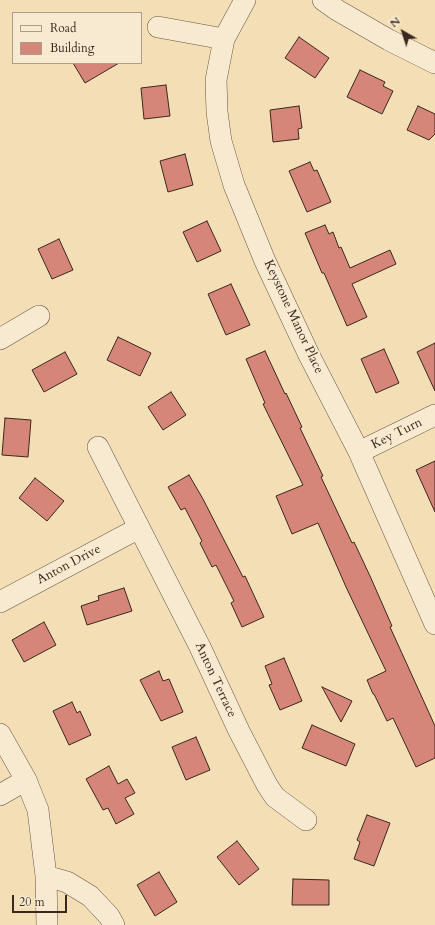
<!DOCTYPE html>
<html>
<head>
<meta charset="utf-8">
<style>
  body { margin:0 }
  #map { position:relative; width:435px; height:925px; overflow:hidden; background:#f4deb6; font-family:Cardo,serif }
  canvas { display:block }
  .legend { position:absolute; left:12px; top:12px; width:130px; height:52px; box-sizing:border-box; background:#f8ead0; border:1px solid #ac9c88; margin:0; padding:5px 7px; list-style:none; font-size:12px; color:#3a281d }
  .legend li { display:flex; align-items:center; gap:8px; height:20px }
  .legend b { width:20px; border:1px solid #ac9c88 }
  .north { position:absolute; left:383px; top:12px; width:40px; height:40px; -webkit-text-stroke:3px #f8ead0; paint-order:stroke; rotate:321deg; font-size:11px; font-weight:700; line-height:16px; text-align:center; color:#3a281d }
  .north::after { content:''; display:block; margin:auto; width:14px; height:18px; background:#3a281d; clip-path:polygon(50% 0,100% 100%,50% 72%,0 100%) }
  .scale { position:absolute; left:12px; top:895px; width:55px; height:18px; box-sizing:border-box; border:2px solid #3a281d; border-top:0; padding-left:5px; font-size:12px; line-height:14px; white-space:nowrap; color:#3a281d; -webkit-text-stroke:3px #f8ead0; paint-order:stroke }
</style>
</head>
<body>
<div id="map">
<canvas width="435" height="925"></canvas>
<ul class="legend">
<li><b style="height:5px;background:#f8ead0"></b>Road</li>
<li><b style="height:11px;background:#d58678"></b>Building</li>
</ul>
<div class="north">N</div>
<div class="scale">20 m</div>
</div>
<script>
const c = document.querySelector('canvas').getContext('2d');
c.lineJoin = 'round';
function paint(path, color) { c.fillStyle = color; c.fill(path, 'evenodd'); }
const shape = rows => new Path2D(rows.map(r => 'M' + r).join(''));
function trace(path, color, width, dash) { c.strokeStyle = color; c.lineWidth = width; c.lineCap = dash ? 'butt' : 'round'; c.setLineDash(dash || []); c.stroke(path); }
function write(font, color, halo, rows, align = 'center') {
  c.font = font + ' Cardo,serif'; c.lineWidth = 4; c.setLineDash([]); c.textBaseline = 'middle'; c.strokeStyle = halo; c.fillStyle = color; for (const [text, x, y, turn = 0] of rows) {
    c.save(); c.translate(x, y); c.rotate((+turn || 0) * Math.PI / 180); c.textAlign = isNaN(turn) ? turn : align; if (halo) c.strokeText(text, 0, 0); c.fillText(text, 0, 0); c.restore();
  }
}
const building = shape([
  [299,37,329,58,315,78,285,58,299,37],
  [73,63,119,63,85,83,73,63],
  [360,70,385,82,383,86,393,91,382,114,347,97,360,70],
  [166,85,170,116,144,119,141,88,166,85],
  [299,106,302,128,298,129,299,139,273,142,270,110,299,106],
  [418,106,435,114,435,134,429,140,407,130,418,106],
  [185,154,193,185,168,192,160,161,185,154],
  [310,162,314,171,317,170,331,202,307,212,289,171,310,162],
  [207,221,221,251,197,262,183,232,207,221],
  [325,225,329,234,333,232,339,248,341,247,350,268,390,250,396,264,352,284,367,317,347,326,324,273,322,273,305,233,325,225],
  [59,239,73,270,52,279,38,249,59,239],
  [231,284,250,325,226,335,208,294,231,284],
  [118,337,151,353,140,376,107,360,118,337],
  [435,343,435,391,417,352,435,343],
  [384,349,399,383,376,393,361,359,384,349],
  [265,351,285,394,286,393,302,427,300,428,323,476,321,477,352,543,354,542,370,576,392,626,390,627,435,726,435,758,416,767,393,718,387,721,374,694,373,694,367,680,386,671,346,587,318,523,292,534,276,496,303,485,263,404,265,403,246,359,265,351],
  [65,352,77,374,44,392,32,370,65,352],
  [171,392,186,415,163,430,148,407,171,392],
  [5,418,31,420,28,457,2,455,5,418],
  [435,461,435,512,416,470,435,461],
  [189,475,203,499,243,577,245,576,264,617,242,627,231,603,234,601,216,565,212,567,200,543,202,541,185,508,181,510,168,487,189,475],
  [35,478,64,501,47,521,19,498,35,478],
  [124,588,132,611,87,625,81,606,99,600,98,596,124,588],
  [44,622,56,645,24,662,12,640,44,622],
  [284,658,302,701,280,710,269,685,272,684,265,666,284,658],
  [159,671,163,681,169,679,183,712,161,721,140,680,159,671],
  [322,687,352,701,341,722,322,687],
  [72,702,77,713,80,711,91,735,69,745,53,711,72,702],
  [312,725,355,744,346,766,302,748,312,725],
  [196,737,210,770,186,780,172,747,196,737],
  [109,766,118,784,127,779,135,793,125,798,134,814,116,824,108,808,103,810,86,779,109,766],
  [367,815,390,823,374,866,354,859,360,842,357,840,367,815],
  [237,841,259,869,239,885,217,857,237,841],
  [159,872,177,902,155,916,137,885,159,872],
  [293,879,329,880,329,905,292,905,293,879]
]);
paint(building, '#d58678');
trace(building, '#3a281d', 1);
const minor = shape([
  [245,0,224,39,216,80,217,112,221,141,234,185,265,261,309,355,359,452,435,624],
  [323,0,337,10,389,40,435,63],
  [158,27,224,39],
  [0,339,39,316],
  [98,447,200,647,239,731,267,785,275,797,306,820],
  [359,452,435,415],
  [0,602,139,528],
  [0,734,26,780,38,810,46,876,47,925],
  [0,795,26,780],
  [46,876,67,882,90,896,109,916,114,925]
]);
trace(minor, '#685643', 22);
trace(minor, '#f8ead0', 21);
write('13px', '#3a281d', '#f8ead0', [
  ["Keystone Manor Place",293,317,65],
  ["Key Turn",397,434,-26],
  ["Anton Drive",69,565,-28],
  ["Anton Terrace",215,680,65]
]);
</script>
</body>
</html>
